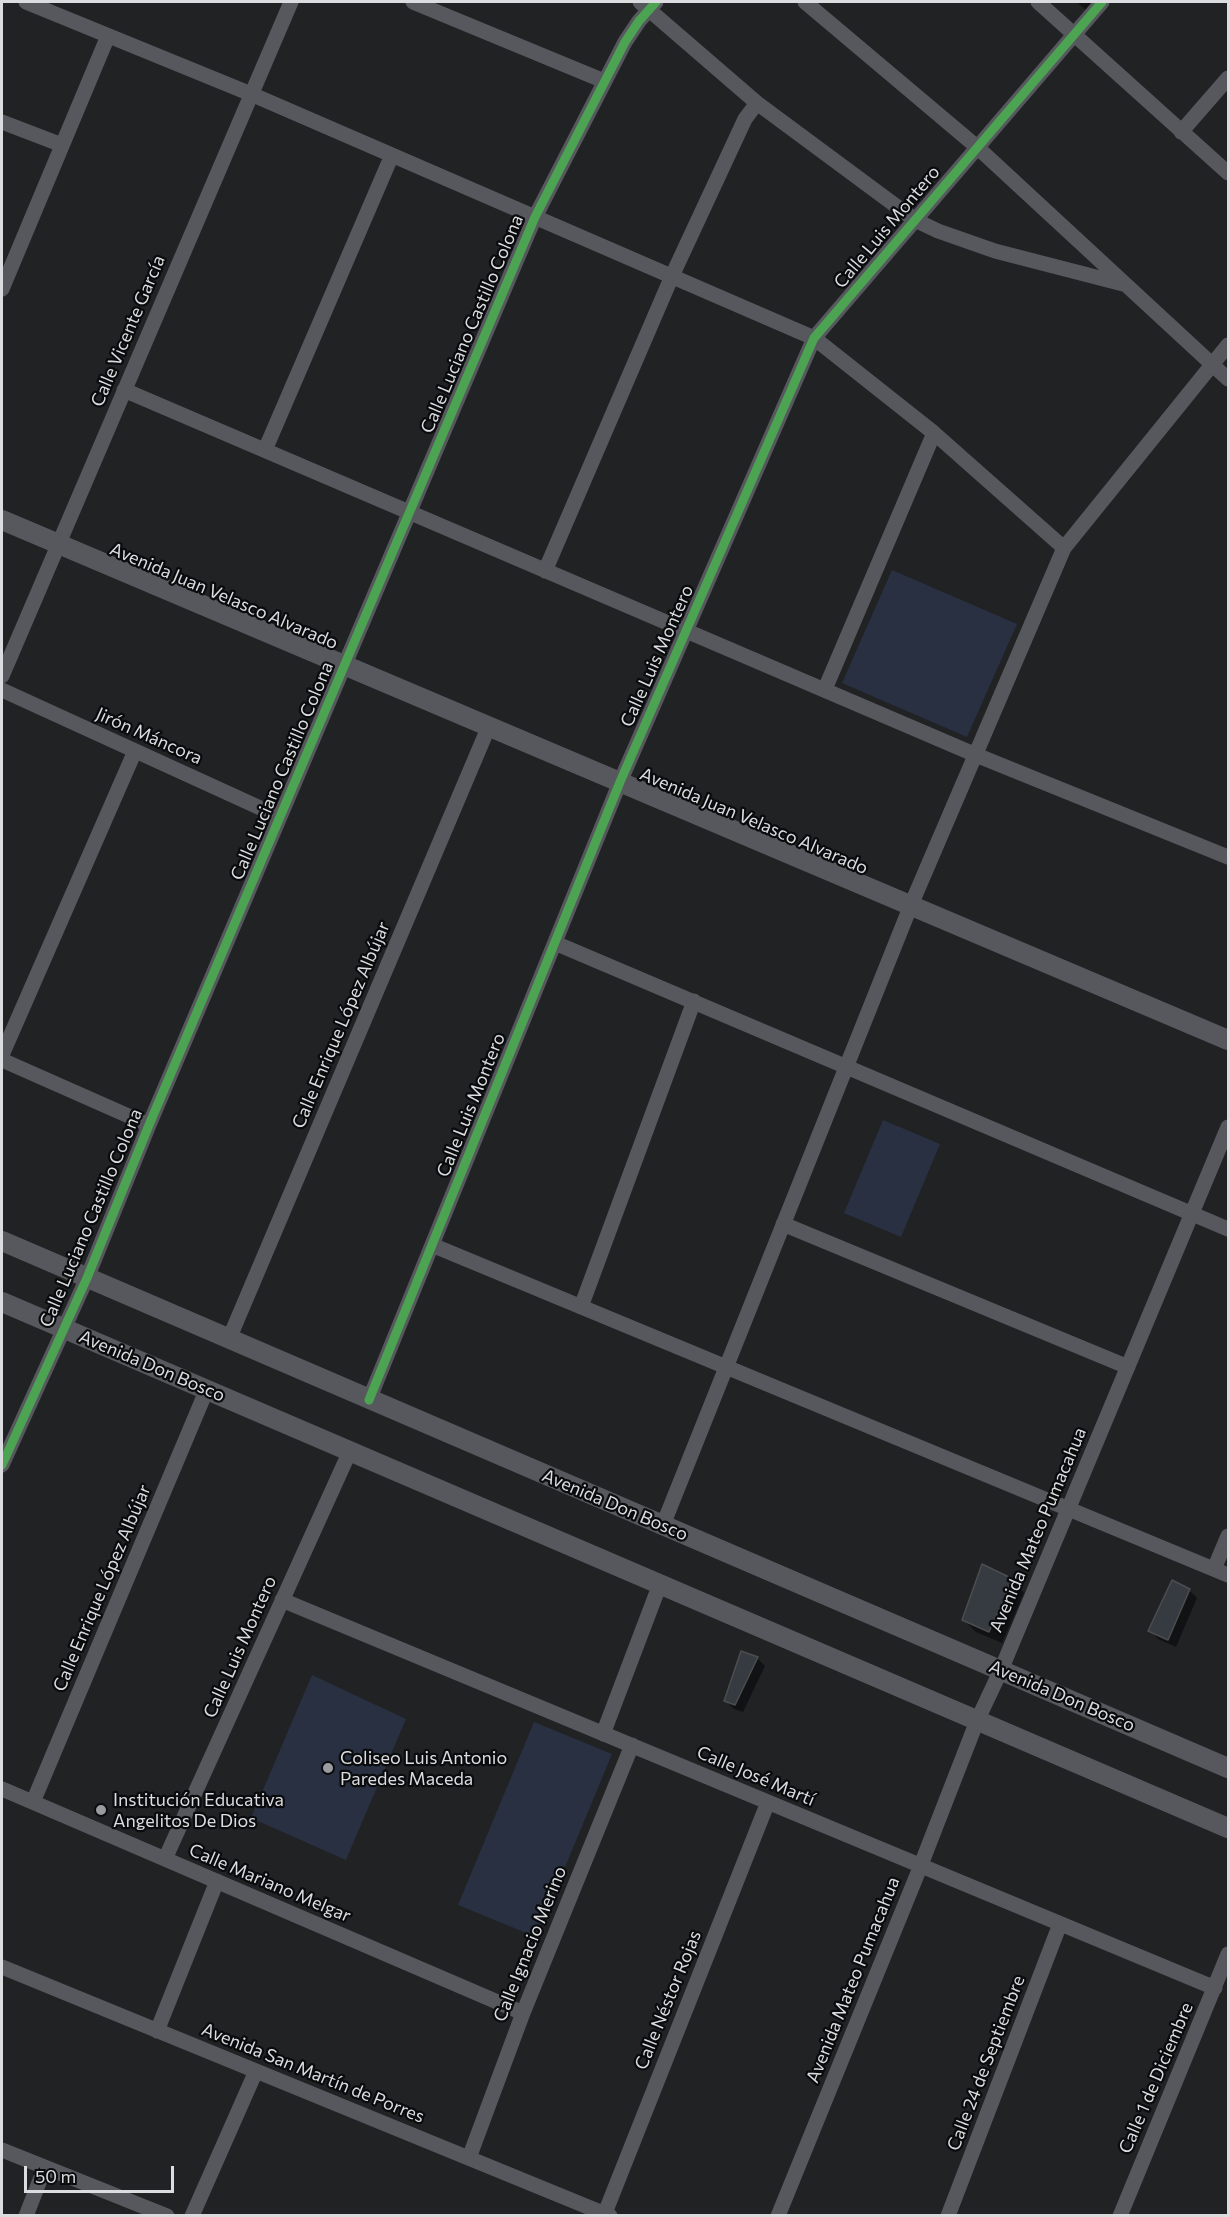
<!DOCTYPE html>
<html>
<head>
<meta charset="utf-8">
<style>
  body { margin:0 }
  #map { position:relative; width:1230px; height:2217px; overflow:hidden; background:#212224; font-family:Commissioner,sans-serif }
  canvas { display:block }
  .frame { position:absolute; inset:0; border:3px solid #dbdcdf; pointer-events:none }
  .scale { position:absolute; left:24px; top:2166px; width:150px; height:27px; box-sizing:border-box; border:3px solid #dbdcdf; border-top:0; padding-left:8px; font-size:18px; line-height:21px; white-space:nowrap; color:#dbdcdf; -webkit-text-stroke:4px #0a0b0d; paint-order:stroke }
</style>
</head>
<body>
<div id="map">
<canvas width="1230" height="2217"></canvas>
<div class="frame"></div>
<div class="scale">50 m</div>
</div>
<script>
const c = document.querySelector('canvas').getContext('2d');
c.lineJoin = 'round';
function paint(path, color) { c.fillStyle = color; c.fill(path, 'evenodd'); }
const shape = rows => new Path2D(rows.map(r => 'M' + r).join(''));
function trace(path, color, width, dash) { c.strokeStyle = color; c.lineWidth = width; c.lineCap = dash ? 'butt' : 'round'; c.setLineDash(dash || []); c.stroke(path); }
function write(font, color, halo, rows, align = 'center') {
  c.font = font + ' Commissioner,sans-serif'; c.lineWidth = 4.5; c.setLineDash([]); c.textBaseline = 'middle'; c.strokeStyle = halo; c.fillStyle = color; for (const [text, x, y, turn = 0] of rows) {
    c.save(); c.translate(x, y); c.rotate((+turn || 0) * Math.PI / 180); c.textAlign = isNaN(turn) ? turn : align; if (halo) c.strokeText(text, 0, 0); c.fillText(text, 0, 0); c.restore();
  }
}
paint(shape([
  [892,570,1017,624,967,737,842,683],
  [883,1120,940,1144,901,1237,844,1213],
  [312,1675,406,1719,346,1860,251,1818],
  [534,1722,612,1754,536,1937,458,1905]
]), '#293042');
paint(shape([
  [1076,2,1101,2,1091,14],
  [1012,1580,1024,1593,1002,1643,976,1632,964,1620],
  [1189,1590,1197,1598,1176,1647,1158,1639,1150,1630],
  [757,1658,765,1666,743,1712,734,1709,726,1701]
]), '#0007');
const building = shape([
  [982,1564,1013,1579,989,1632,962,1620,982,1564],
  [1172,1580,1190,1589,1168,1640,1148,1631,1172,1580],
  [741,1651,758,1657,735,1705,724,1701,741,1651]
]);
paint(building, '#363a41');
trace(building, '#4c4d4f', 1.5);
trace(shape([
  [26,2,251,94,814,338,934,433,1064,548],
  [413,2,604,81],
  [640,2,757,103,915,220,938,231,995,251,1123,284],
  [805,2,977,147,1228,379],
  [1038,2,1228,173],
  [2,122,62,145],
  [1181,132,1228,78],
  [2,289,108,36],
  [124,390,976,755,1228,857],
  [265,450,392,155],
  [545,571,672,276,745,119,757,103],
  [2,676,291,2],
  [825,689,934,433],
  [2,690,280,817],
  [555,943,1228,1229],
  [2,1055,135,751],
  [2,1060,149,1125],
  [783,1224,1128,1367],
  [432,1245,1228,1575],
  [581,1307,694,1001],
  [229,1339,489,726],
  [369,1400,620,782,814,338,1102,2],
  [2,1465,87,1278,149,1125,535,217,625,42,639,21,656,2],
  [663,1525,911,905,1064,548,1228,345],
  [1214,1569,1228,1536],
  [282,1600,1215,1988],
  [603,1734,660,1584],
  [2,1789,523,2013],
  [33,1802,207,1389],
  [165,1859,350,1451],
  [2,1967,610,2216],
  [157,2031,217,1881],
  [2,2150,167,2216],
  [469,2158,523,2013,632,1745],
  [605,2213,768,1802],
  [26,2216,45,2167],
  [192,2216,256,2071],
  [778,2216,917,1875,977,1721,1001,1670,1228,1127],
  [948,2216,1060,1924],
  [1120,2216,1228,1954]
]), '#57585e', 15);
trace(shape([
  [2,520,1228,1040],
  [2,1241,1228,1768],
  [2,1302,1228,1828]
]), '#57585e', 20);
trace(shape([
  [369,1400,620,782,814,338,1102,2],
  [2,1465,87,1278,149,1125,535,217,625,42,639,21,656,2]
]), '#4ca352', 9);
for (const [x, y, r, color] of [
  [328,1768,6,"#9a9b9e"],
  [101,1810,6,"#9a9b9e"]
]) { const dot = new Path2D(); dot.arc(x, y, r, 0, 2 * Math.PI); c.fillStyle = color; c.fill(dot); trace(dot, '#0a0b0d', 2); }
write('18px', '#dbdcdf', '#0a0b0d', [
  ["Calle Luis Montero",887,227,-50],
  ["Calle Luciano Castillo Colona",472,324,-67],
  ["Calle Vicente García",128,331,-67],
  ["Avenida Juan Velasco Alvarado",224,596,23],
  ["Calle Luis Montero",657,656,-66],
  ["Jirón Máncora",149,736,24],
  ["Calle Luciano Castillo Colona",282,771,-67],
  ["Avenida Juan Velasco Alvarado",754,821,23],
  ["Calle Enrique López Albújar",341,1025,-67],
  ["Calle Luis Montero",471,1105,-68],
  ["Calle Luciano Castillo Colona",91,1218,-67],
  ["Avenida Don Bosco",152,1366,23],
  ["Avenida Don Bosco",615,1505,23],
  ["Avenida Mateo Pumacahua",1038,1530,-67],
  ["Calle Enrique López Albújar",102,1588,-67],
  ["Calle Luis Montero",240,1647,-66],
  ["Avenida Don Bosco",1062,1696,23],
  ["Calle José Martí",756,1776,23],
  ["Calle Mariano Melgar",270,1883,23],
  ["Calle Ignacio Merino",530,1944,-68],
  ["Avenida Mateo Pumacahua",853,1980,-68],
  ["Calle Néstor Rojas",668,2000,-68],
  ["Calle 24 de Septiembre",986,2063,-69],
  ["Avenida San Martín de Porres",313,2073,22],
  ["Calle 1 de Diciembre",1156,2078,-67]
]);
write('18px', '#dbdcdf', '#0a0b0d', [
  ["Coliseo Luis Antonio",340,1758],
  ["Paredes Maceda",340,1779],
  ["Institución Educativa",113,1800],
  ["Angelitos De Dios",113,1821]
], 'left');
</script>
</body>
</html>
